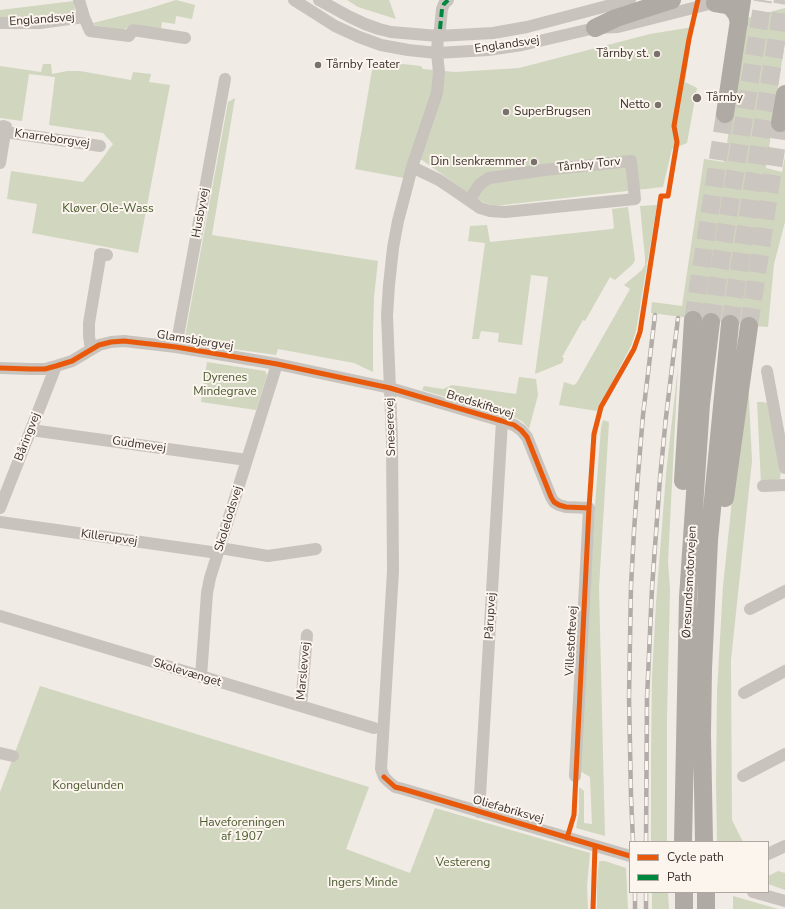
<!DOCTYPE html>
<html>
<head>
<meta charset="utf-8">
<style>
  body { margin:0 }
  #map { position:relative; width:785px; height:909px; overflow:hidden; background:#f0ebe5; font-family:"Nunito Sans",sans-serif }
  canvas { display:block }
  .legend { position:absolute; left:629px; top:841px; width:140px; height:52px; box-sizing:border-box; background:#fbf5ee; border:1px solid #aea6a0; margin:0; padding:5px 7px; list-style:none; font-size:12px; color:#3b302b }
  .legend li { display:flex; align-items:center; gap:8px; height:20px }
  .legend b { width:20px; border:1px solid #aea6a0 }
</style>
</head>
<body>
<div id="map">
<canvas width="785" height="909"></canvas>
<ul class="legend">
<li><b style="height:5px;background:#e8590c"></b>Cycle path</li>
<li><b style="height:5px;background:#00873e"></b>Path</li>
</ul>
</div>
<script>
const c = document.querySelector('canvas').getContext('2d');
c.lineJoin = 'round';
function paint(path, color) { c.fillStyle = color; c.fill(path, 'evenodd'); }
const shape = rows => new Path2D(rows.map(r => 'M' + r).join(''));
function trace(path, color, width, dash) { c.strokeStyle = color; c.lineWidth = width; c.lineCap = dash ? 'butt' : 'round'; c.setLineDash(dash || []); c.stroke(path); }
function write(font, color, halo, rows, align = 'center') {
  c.font = font + ' "Nunito Sans",sans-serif'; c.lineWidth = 4; c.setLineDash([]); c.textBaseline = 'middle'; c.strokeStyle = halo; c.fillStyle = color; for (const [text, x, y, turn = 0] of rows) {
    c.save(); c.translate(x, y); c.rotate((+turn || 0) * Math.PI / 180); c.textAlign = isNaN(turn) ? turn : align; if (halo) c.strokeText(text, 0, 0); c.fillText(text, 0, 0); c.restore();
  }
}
paint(shape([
  [176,0,195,5,192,19,176,16,175,24,162,22,161,29,132,24,124,30,94,25,93,23,144,10],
  [347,0,389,0,396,19,358,7],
  [74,1,75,12,74,14,24,17,0,17,0,10],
  [785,8,785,41,766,168,782,172,785,157,785,222,774,264,768,327,753,326,651,313,652,302,682,306,704,159,724,162,747,18],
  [693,27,685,82,697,88,687,143,672,149,663,187,494,206,480,201,422,160,415,159,409,179,355,169,372,70,376,65,383,66,384,62,421,66,423,69,455,72,519,68,650,34],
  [43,64,51,64,52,74,67,71,80,71,131,80,133,72,151,74,149,82,170,85,138,253,32,233,37,204,7,199,11,171,83,182,99,163,113,144,103,133,49,125,55,77,29,74,22,121,0,118,0,66,41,72],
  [235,98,212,235,378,261,374,297,373,332,373,372,354,363,278,349,276,355,184,342,228,102],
  [657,205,636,331,631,346,597,411,559,405,564,382,573,385,576,384,630,289,624,285,642,270,645,265,645,258,640,206],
  [628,207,635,260,633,264,615,280,610,277,585,321,583,320,562,357,564,358,562,363,535,374,548,277,531,275,522,345,498,342,499,333,481,331,479,339,472,339,485,243,468,241,470,226,487,225,490,242,612,229,614,228,612,209],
  [207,362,265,371,267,375,256,410,201,402],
  [678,366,668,562,670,589,667,718,667,842,651,842,651,758,652,677,656,603,666,474],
  [519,377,536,379,538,395,529,429,523,422,516,418,422,390,424,386,443,389,452,385,516,394],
  [748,378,752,461,731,660,732,820,743,842,717,842,716,781,717,692,723,586,735,472],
  [757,402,763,402,767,403,781,472,780,479,761,483],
  [603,420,609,422,599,588,605,836,576,828,579,812,579,787,584,791,584,823,592,824,590,777,580,771,595,505,601,428],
  [40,686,369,787,346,849,410,873,435,808,590,853,587,886,588,909,0,909,0,792],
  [599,861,605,861,626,868,628,909,597,909,597,883],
  [778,871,785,873,785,890,768,884,768,876],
  [652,892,668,892,669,909,652,909],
  [733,896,778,909,733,909]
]), '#d1d6bf');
trace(shape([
  [693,320,725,114],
  [711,322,763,0],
  [730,324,783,0],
  [749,326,780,123]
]), '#ccc6c0', 18, [18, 9]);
trace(shape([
  [294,0,335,26,359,37,381,45,408,50,437,53,488,50,522,45,595,28,618,27,721,1],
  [319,0,350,17,365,24,379,29,391,32,438,36,493,33,527,27,630,0],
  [448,0,444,4,442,9,440,29,438,36,437,53,439,72,437,93,412,167,408,183,398,221,393,248,389,285,387,315,392,440,393,571,381,769,384,777,389,782,395,787,403,789,630,856],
  [84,17,90,31,129,36,133,30,185,38],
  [0,23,40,23,84,17,79,0],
  [5,132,100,146],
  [0,163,6,127,3,126],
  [412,167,439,180,451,188,480,208,490,211,505,212,635,199,631,161,544,170,489,178,480,184,469,200],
  [176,347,225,79],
  [91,350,89,336,89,323,100,258,100,254,107,255],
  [0,368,30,369,45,369,56,366,72,361,99,345,111,342,124,341,176,347,277,364,390,388,502,421,514,425,521,430,527,437,551,497,554,502,559,505,566,507,589,508,575,776],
  [767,371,785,468],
  [31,430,247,460],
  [763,486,785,485],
  [0,508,56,366],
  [0,522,218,553],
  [220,548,268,556,316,549],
  [750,609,785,591],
  [0,616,374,728],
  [201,677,207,593,210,578,277,364],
  [744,693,785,671],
  [301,706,307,635],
  [0,753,13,756],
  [743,776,785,754],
  [479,812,502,421],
  [768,854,785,846],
  [753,892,785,901]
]), '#c9c3be', 12);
trace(shape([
  [715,3,727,5,732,8,737,15,739,23],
  [595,28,616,18,672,0],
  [725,114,742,0],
  [780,123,785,94],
  [683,481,693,320],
  [725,498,749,326],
  [683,842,688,597,701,404,711,322],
  [704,842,702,734,703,669,709,540,730,324],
  [684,892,684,909],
  [706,892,706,909]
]), '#afaaa4', 18);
const rail = shape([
  [633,842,631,796,629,697,631,586,634,531,638,475,643,415,655,315],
  [646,842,647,698,652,588,660,478,666,417,678,318],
  [635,892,635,909],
  [646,892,646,909]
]);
trace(rail, '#b1aca8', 4.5);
trace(rail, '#fbf5ee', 3, [9]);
trace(shape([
  [440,29,442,9,444,4,448,0]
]), '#00873e', 4, [8, 4]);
trace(shape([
  [0,368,30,369,45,369,56,366,72,361,99,345,111,342,124,341,176,347,277,364,390,388,502,421,514,425,521,430,527,437,551,497,554,502,559,505,566,507,589,508],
  [384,777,395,787,403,789,630,856],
  [567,838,574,815,589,508,594,434,601,407,634,349,640,332,661,196,668,196,677,142,674,126,689,39,698,0],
  [593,909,595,846]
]), '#e8590c', 5);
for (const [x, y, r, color] of [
  [657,54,4,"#7a716c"],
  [318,65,4,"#7a716c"],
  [697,98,5,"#7a716c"],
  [658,105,4,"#7a716c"],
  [506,112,4,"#7a716c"],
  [534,162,4,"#7a716c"]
]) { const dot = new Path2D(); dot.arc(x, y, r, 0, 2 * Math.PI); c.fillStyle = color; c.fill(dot); trace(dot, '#fbf5ee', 1.5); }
write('12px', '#3b302b', '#fbf5ee', [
  ["Englandsvej",42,20,-4],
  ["Englandsvej",507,45,-8],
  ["Knarreborgvej",52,139,8],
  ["Tårnby Torv",589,165,-6],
  ["Husbyvej",201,213,-80],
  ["Glamsbjergvej",195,341,9],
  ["Bredskiftevej",480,405,17],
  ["Sneserevej",391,427,-92],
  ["Båringvej",28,437,-69],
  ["Gudmevej",139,445,8],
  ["Skolelodsvej",229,519,-73],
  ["Killerupvej",109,538,8],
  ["Øresundsmotorvejen",690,582,-87],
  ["Pårupvej",491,616,-87],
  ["Villestoftevej",572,641,-87],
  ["Marslevvej",304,671,-85],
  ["Skolevænget",187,673,17],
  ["Oliefabriksvej",508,810,16]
]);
write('12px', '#3b302b', '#fbf5ee', [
  ["Tårnby st.",649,54],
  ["Tårnby Teater",326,65,"left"],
  ["Tårnby",706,98,"left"],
  ["Netto",650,105],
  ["SuperBrugsen",514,112,"left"],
  ["Din Isenkræmmer",526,162]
], 'right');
write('12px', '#4a5a2e', '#fbf5ee', [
  ["Kløver Ole-Wass",108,209],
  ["Dyrenes",225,378],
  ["Mindegrave",225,392],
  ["Kongelunden",88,786],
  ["Haveforeningen",242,823],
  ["af 1907",242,837],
  ["Vestereng",463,863],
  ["Ingers Minde",363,883]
]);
</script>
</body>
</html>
